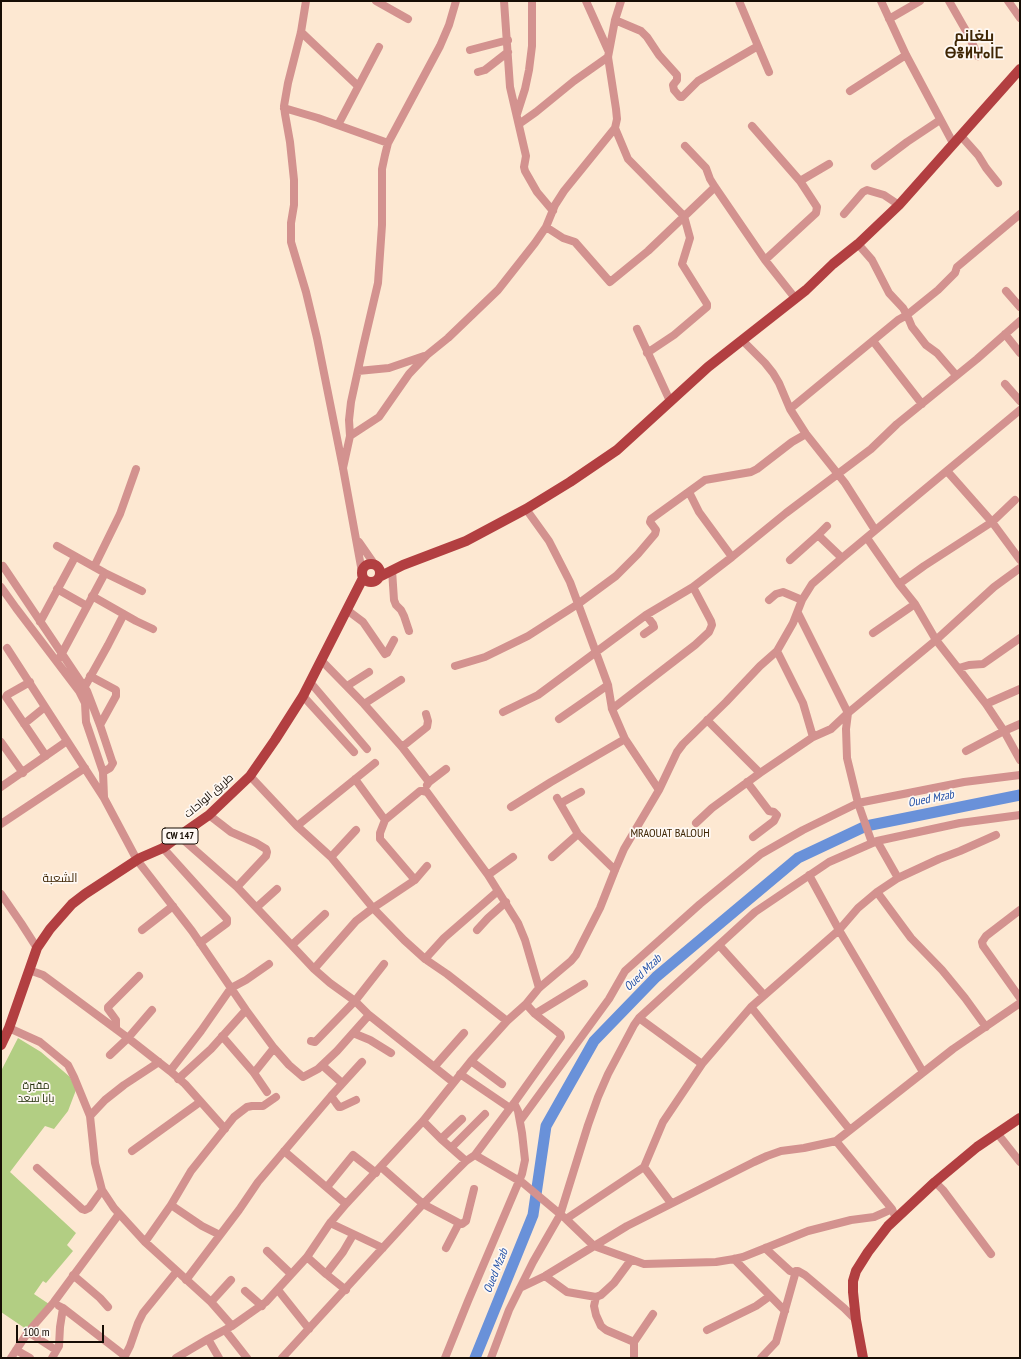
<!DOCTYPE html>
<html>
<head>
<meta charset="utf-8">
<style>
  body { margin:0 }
  #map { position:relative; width:1021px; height:1359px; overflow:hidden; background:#fde8d2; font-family:"PT Sans Narrow",sans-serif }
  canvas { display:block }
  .frame { position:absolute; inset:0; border:2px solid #160d04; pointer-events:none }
  .scale { position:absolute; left:16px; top:1325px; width:88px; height:18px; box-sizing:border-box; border:2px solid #160d04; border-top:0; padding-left:5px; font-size:12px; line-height:14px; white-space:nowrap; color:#160d04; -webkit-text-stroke:3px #fef8f3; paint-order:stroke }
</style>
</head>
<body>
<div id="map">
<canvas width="1021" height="1359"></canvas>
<div class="frame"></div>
<div class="scale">100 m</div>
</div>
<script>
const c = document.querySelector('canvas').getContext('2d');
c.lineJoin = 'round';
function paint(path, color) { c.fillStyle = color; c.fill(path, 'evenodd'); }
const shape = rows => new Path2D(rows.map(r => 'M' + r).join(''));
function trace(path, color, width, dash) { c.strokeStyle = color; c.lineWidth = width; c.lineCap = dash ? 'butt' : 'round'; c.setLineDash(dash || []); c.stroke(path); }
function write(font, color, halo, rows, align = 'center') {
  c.font = font + ' "PT Sans Narrow",Cairo,"Noto Sans Tifinagh",sans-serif'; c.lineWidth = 3.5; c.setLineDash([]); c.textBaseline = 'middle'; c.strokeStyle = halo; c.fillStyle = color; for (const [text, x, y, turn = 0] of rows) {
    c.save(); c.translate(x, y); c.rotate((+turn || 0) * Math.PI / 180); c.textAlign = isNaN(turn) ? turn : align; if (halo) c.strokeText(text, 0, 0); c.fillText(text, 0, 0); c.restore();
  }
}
paint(shape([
  [18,1038,41,1052,70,1077,76,1090,68,1111,54,1129,45,1126,10,1172,76,1233,67,1245,73,1251,46,1283,43,1281,34,1294,49,1304,29,1331,1,1312,1,1071]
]), '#b2ce83');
trace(shape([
  [475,1358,533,1215,546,1126,594,1041,656,977,798,858,866,826,1020,795]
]), '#6991d9', 11);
trace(shape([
  [306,1,301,32,288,83,284,106,285,114,290,142,294,180,294,205,291,223,291,242,306,292,317,338,343,468,362,572],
  [376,1,408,19],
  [504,1,510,87,526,156,524,167,525,171,537,192,553,211],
  [586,1,608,50],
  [881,1,906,55,953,143],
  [949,1,969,36,978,56],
  [1008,1,1020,18],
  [889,19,920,1],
  [615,20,641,31,647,37,659,55,677,75,677,80,673,85,674,90,680,97,682,97,698,81,758,46,739,1],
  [301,32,358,86],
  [758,46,769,72],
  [470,50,508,40],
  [478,72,485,70,508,52],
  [850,91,906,55],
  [284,108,318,118,388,143],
  [517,114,525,89,529,70,532,46,532,1],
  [519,124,536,112,574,81,608,57],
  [338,125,379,47],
  [752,126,800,181],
  [615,128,628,159,684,216,690,238,682,264,707,304,707,307,674,335,647,353],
  [961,136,978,155,986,168,998,183],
  [685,146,706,168,710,179,715,187,765,260,795,298],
  [875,166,907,142,940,120],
  [844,214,863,192,867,190,884,195,899,205],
  [546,227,563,238,575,242,610,282,648,251,715,187],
  [858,244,872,260,889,293,903,308,907,315,912,327,916,332,926,345,937,353,956,375],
  [765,260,816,213,817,207,800,181,829,164],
  [1006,291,1020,307],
  [637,329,670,401],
  [1005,334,1020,353],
  [742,340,765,363,773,373,779,383,790,409,806,434,845,483,875,530],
  [873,341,922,404],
  [358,371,389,368,424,356],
  [1005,384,1020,401],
  [790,409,898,320,907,315,938,290,955,273,957,267,1020,214],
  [350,436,349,420,351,402,363,347,378,283,382,225,382,169,385,155,388,143,440,46,449,25,456,1],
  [343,468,350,436,379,417,409,374,427,355,448,338,498,290,535,243,546,227,555,205,564,191,615,128,617,119,616,109,608,57,615,20,621,1],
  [947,471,992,522,1020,560],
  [689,492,699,512,732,557],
  [818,535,827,526],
  [867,538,899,584,915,604,936,640,986,704,1004,731,1020,760],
  [359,542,375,565],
  [57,546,105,573,142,591],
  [790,560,818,535,842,558],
  [3,566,87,691,100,725,112,761,113,763,110,768,103,772],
  [94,567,120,514,136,469],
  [392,570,394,600,396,605,401,610,404,616,409,631],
  [899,584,924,566,992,522,1015,500],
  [1,587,16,608,79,691,85,703,86,722,103,772,104,797],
  [57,589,87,606],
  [92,596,136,621,153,629],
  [769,600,776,594,783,592,802,600],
  [347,610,363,622,385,654,387,653,394,640],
  [798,613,848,713,846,729,847,758,858,803,872,843],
  [40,622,75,557],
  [873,633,915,604],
  [644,634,654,627,653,624,646,615],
  [7,648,104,798,137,860,192,931,246,1010,274,1048,289,1065,303,1077,318,1069,337,1051,369,1015],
  [777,651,803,703,813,737],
  [60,657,105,573],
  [321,660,364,704,402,747,429,782],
  [455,666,485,657,528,636,578,604,616,576,638,554,655,534,656,530,650,522,651,519,705,480,751,472,757,469,792,442,806,434],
  [959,668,969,665,983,664,1020,638],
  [90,676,116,690,116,696,100,725],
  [30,682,7,695,6,697,46,756],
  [310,682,367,749],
  [347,686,369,672],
  [84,688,108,645,124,614],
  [303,696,354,752],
  [364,704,401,680],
  [986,704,1020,689],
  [612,709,695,645,709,632,712,625,711,621,693,587],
  [503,712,538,695,646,615,693,587,732,557,786,513,871,449,897,424,977,359,1020,321],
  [559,719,608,685],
  [707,720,760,773],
  [24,724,45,707],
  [1,742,23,773],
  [402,747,427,727,428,721,426,714],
  [966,751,1004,731,1020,724],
  [250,776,297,826,331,857,373,908,404,940,425,959,447,974,507,1021,526,1004,539,988,571,961,576,955,600,908,615,870,624,849,659,790,625,739,612,709,608,685,570,582,549,541,526,509],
  [355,779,385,820,380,833,380,839,415,880],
  [747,782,769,811,774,812,777,815,774,821,753,837],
  [427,785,429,782,446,769],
  [1,787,67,741],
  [659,790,677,752,683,744,726,702,760,666,777,651,793,623,802,600,812,584,842,558,1020,410],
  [557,798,578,834,615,870],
  [561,803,581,792],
  [511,807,551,782,625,739],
  [209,815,231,832,256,843,266,849,267,852,266,856,237,887],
  [385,820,420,791,423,791,427,792,488,875,518,923,525,940,539,988],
  [696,823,712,808,760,773,813,737,831,729,848,713,936,640,994,587,1020,568],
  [1,824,85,768],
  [297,826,375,763],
  [179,836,237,887,314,969,330,983,355,1001,369,1015,453,1082],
  [877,841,898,878,877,892,858,908,839,930,923,1072],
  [163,848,227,919,227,923,200,943],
  [331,857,356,830],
  [552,857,578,834],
  [488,875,513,857],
  [898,878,939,859,960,851,996,835],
  [877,892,911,938,942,970,965,998,986,1027],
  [1,894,21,923,37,948],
  [257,907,277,889],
  [1020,910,986,936,982,942,983,946,1020,998],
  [142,930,173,906],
  [477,930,488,918,506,902],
  [292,945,325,914],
  [719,945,764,995],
  [425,959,444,938,498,891],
  [314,969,356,921,373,908,415,880,427,866],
  [29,970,43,975,128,1038,170,1071,185,1084,225,1129],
  [751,1007,850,1130],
  [535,1014,584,984],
  [639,1018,702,1064],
  [9,1028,40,1042,68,1065,74,1077,90,1116,95,1163,102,1190,114,1208,145,1242,211,1302,232,1326],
  [116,1029,116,1020,108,1009,108,1007,139,976],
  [353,1033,370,1040,391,1053],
  [222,1036,254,1073,267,1092],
  [311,1041,315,1042,318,1039,355,1001,384,964],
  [110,1055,128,1038,152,1010],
  [471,1061,502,1084],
  [323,1066,342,1083],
  [435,1066,464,1033],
  [170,1071,201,1031,231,988,246,980,269,964],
  [254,1073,274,1048],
  [460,1074,510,1108],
  [178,1079,211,1049,246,1010],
  [331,1096,336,1103,339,1107,341,1107,356,1100],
  [90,1116,105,1100,124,1085,159,1062],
  [423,1121,441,1139,466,1161],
  [520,1121,609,999,625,971,700,904,761,854,803,830,858,803,964,782,1020,775],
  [997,1133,1020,1162],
  [441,1139,462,1119],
  [836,1141,892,1209,894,1214],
  [451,1148,485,1114],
  [132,1151,200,1102],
  [284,1151,346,1204],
  [475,1155,514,1103,561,1037,560,1034,535,1014,526,1004],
  [381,1167,423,1204,459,1223,462,1224,466,1221,474,1189],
  [644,1167,671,1203],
  [37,1168,82,1209,85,1210,89,1208,102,1190],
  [935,1182,943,1190,991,1254],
  [327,1187,353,1155,376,1173],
  [171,1205,202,1226,220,1235],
  [566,1219,644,1167,663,1122,702,1064,751,1007,839,930,809,875],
  [330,1223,383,1248],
  [145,1242,171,1205,191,1171,234,1117,247,1107,252,1106,263,1106,276,1097],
  [446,1248,459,1223],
  [765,1248,790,1271,793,1272,798,1271,805,1275,844,1308,856,1320],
  [267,1251,291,1274],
  [307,1257,326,1274],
  [734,1259,785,1311],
  [73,1275,100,1298,108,1307],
  [545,1276,567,1292,596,1297,601,1295,614,1283,631,1260],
  [186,1280,239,1210,258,1182,331,1096,362,1062],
  [520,1288,545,1276,627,1226,754,1162,767,1156,781,1151,804,1148,836,1141,953,1049,1020,1003],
  [278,1290,309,1329],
  [346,1290,326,1274,343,1252,353,1235],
  [245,1291,262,1306],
  [596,1297,594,1306,596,1315,601,1326,606,1330,634,1342],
  [211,1302,231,1280],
  [63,1308,125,1356],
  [225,1330,247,1358],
  [707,1330,756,1306,770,1296],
  [28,1332,56,1350],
  [208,1339,219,1358],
  [16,1350,30,1358],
  [11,1358,28,1332,54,1302,119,1214],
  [52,1358,59,1346,60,1327,63,1308,59,1306],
  [124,1358,130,1346,138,1323,143,1313,177,1271],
  [176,1358,208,1339,232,1326,266,1302,307,1257,330,1223,346,1204,423,1121,471,1061,507,1021],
  [282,1358,423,1204,466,1161,475,1155,523,1183,566,1219,594,1246,644,1264,716,1262,734,1259,743,1257,808,1231,851,1220,874,1217,892,1209],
  [445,1358,468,1301,522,1174,525,1160,522,1133,518,1111,514,1103],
  [491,1358,509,1310,533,1262,560,1215,588,1125,598,1097,608,1074,634,1025,639,1018,755,912,829,862,877,841,960,823,1020,815],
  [634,1358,634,1342,653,1314],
  [761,1358,776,1342,796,1271]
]), '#d3928f', 8);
trace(shape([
  '362 573a9 9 0 1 1 18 0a9 9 0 1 1-18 0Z',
  [379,577,403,565,466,541,526,509,570,482,617,450,708,367,806,290,833,264,858,244,899,205,1020,69],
  [1,1045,9,1028,37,948,50,929,72,904,85,894,140,858,163,848,179,836,209,815,250,776,275,740,303,696,363,578],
  [863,1358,856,1320,853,1292,853,1281,856,1271,868,1252,888,1226,935,1182,977,1147,1020,1118]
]), '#b23f41', 10);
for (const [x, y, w] of [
  [180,836,36]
]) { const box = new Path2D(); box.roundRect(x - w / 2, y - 8, w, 16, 3); c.fillStyle = '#fef8f3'; c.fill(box); trace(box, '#160d04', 1); }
write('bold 10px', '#160d04', null, [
  ["CW 147",180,836]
]);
write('11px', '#160d04', '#fef8f3', [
  ["طريق الواحات",209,796,-41]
]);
write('11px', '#26320e', '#fef8f3', [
  ["مقبرة",36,1086],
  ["بابا سعد",36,1099]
]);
write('italic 12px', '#2553a8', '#fef8f3', [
  ["Oued Mzab",931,799,-11],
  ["Oued Mzab",643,973,-44],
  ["Oued Mzab",496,1271,-68]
]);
write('12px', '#3f2604', '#fef8f3', [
  ["MRAOUAT BALOUH",670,834],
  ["الشعبة",60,879]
]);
write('bold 15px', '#3f2604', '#fef8f3', [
  ["بلغانم",974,37],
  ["ⴱⴻⵍⵖⴰⵏⵎ",974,54]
]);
</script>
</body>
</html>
